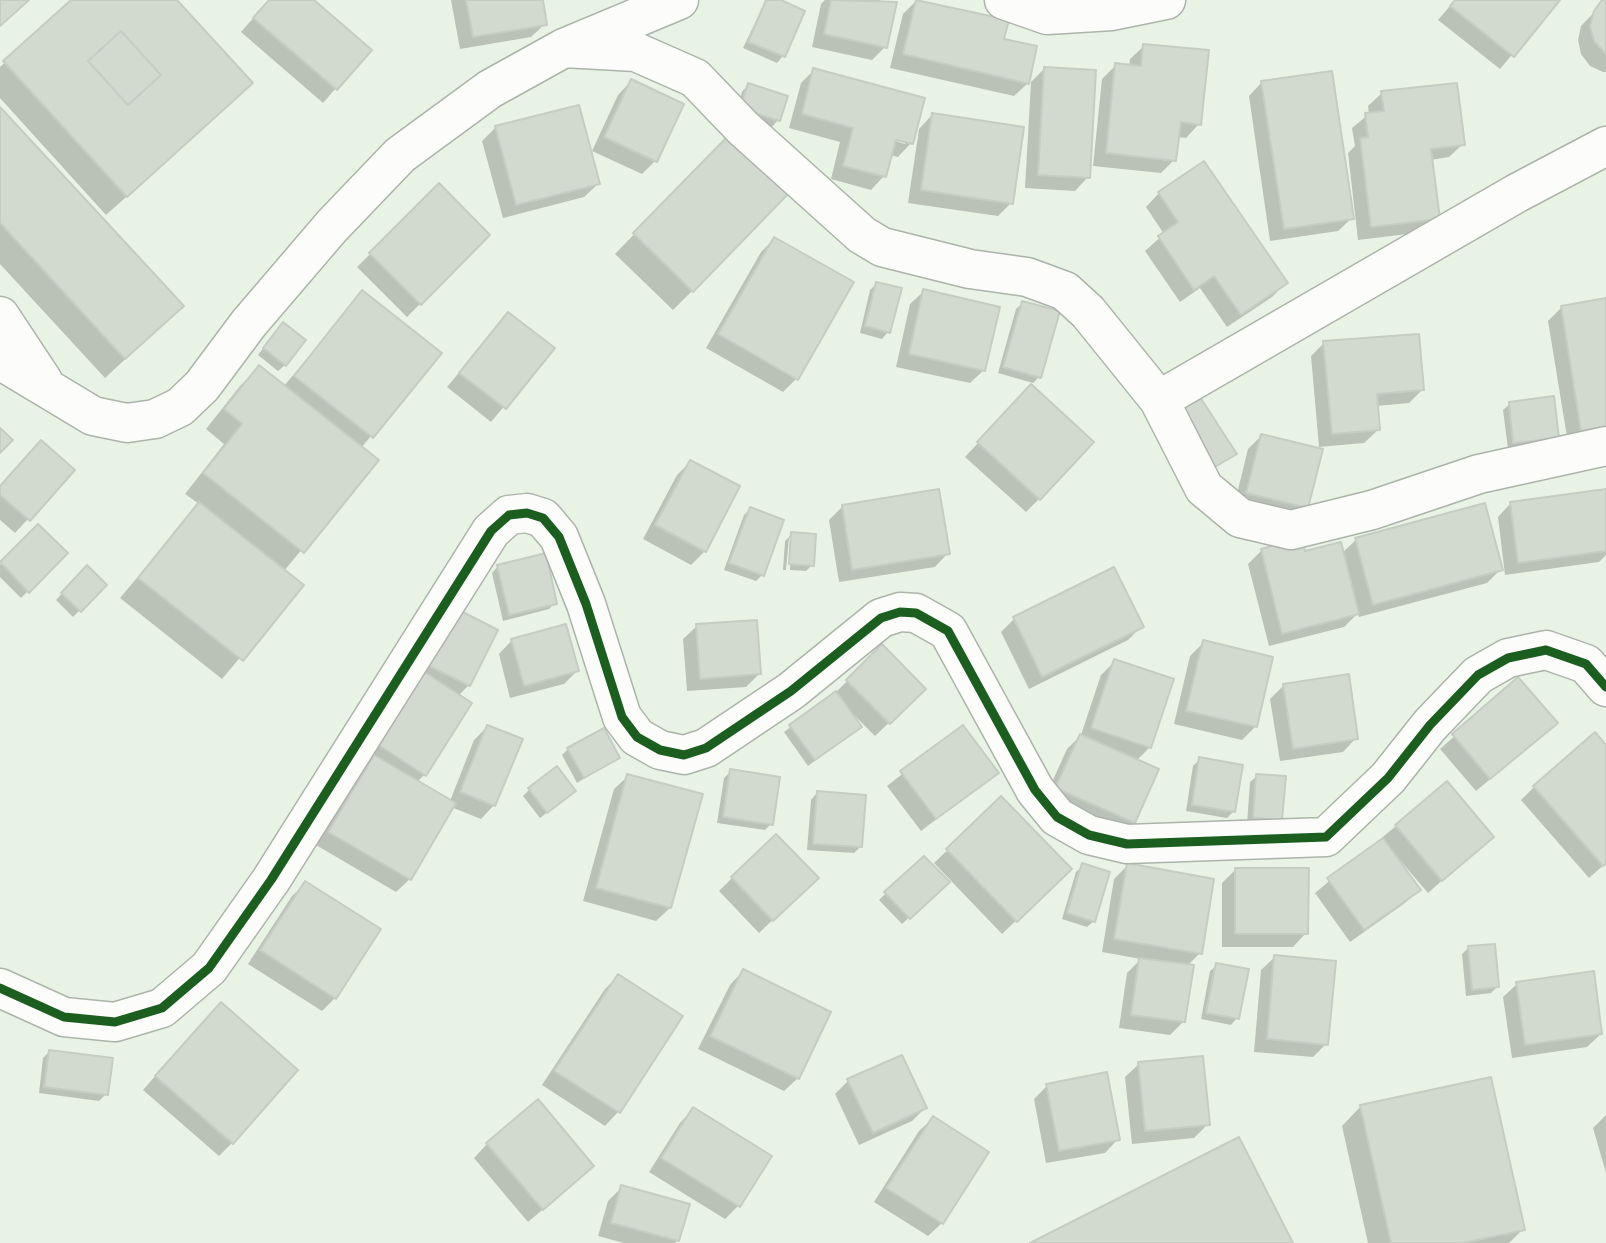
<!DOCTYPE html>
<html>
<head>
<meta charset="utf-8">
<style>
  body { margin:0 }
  canvas { display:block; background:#e8f2e5 }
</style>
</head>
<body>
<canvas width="1606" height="1243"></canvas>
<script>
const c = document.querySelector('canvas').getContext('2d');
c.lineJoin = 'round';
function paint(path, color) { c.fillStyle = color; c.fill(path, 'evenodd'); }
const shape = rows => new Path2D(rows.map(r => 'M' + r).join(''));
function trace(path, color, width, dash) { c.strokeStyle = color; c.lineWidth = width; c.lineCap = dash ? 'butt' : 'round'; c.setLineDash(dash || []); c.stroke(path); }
paint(shape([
  [74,0,174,0,231,103,106,215,0,98,0,67],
  [269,0,311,0,369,50,323,103,241,32],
  [451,0,541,0,545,24,531,37,460,49],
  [766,0,776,0,803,12,783,56,777,63,743,48],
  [825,0,878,0,895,4,885,47,872,60,812,47,821,4],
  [917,0,1007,21,1002,40,1028,83,1014,96,890,68,903,14],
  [1455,0,1558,0,1500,69,1438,20],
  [1606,0,1606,72,1603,72,1590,66,1581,54,1578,40,1581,26],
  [1144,46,1199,124,1186,138,1177,137,1174,160,1161,173,1093,166,1102,79,1116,65,1129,67,1130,59],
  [1044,69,1088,177,1075,191,1025,188,1031,82],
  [814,70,911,143,898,157,890,155,884,176,871,190,831,179,840,142,789,128,801,83],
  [887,139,905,140,905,144],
  [631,81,655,161,642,174,592,151,618,95],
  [1262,82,1352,218,1338,231,1270,241,1249,96],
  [748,85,778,120,772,127,735,115,742,92],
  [1382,93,1463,144,1449,157,1430,160,1438,219,1424,232,1358,240,1348,153,1355,146,1352,128,1369,114,1368,106],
  [0,109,162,325,105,378,0,264],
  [932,115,1011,203,998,216,908,203,919,129],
  [496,127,598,184,584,197,503,218,482,141],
  [710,156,692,291,673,310,615,254],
  [439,186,488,235,407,317,357,267],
  [1159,193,1286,283,1272,297,1227,327,1200,288,1180,302,1145,251,1164,234,1146,207],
  [774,239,796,379,783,392,706,348,761,252],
  [877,283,888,332,882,339,860,333,870,290],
  [924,291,984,370,970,383,896,367,910,304],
  [363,292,439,353,361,448,376,460,284,571,301,585,222,679,120,598,199,504,185,494,224,444,206,429,240,386,259,367,284,386],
  [1606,300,1606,437,1568,443,1548,321,1562,307],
  [1023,303,1039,377,1033,383,998,373,1016,309],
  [508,314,553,348,491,422,447,387],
  [277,330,285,365,278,371,258,355],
  [1324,343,1422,390,1409,403,1376,406,1378,430,1364,443,1319,447,1311,356],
  [1018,400,1039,499,1026,512,965,457],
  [1510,404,1557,438,1508,449,1503,410],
  [1261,436,1307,507,1293,520,1234,506,1248,449],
  [690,462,705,551,691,565,643,539,677,475],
  [73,470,15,533,0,520,0,486],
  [1511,503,1606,504,1606,555,1599,562,1505,575,1498,517],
  [842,507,948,553,935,567,839,582,829,520],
  [750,509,762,575,756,581,724,570,744,515],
  [38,526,66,553,21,598,0,577,0,565],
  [792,534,812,565,806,571,790,570,792,538,789,538,786,570,783,570,785,541],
  [1356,540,1501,569,1487,583,1359,617,1358,613,1344,627,1269,646,1248,564,1262,550,1342,553],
  [498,566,555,603,549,609,503,621,492,573],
  [87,567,105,585,73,617,56,600],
  [1014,619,1141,627,1128,640,1029,689,1001,632],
  [440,623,469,685,458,696,424,775,417,782,450,801,474,740,487,727,494,805,481,819,451,807,410,879,396,892,316,845,361,770,370,761,362,756],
  [697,626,759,674,746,687,687,691,683,639],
  [512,640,577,671,564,684,510,698,499,654],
  [1204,642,1255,727,1242,740,1174,724,1190,656],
  [882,647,924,689,875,736,851,712,860,727,808,766,784,732,834,694],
  [1115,661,1150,747,1136,761,1157,770,1133,822,1120,836,1043,802,1067,749,1081,735,1101,675],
  [1518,680,1542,736,1476,791,1440,749],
  [1284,685,1356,738,1343,752,1280,761,1270,699],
  [962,727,997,773,921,831,887,786],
  [1606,747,1606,863,1589,878,1521,800,1534,787],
  [568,749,617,758,577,783,562,755],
  [1200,759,1233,812,1227,818,1186,811,1193,766],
  [731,771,771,824,765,830,717,823,724,778],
  [628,776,670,908,656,921,583,901,614,789],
  [1257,776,1280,819,1247,824,1250,782],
  [529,790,567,797,540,818,523,796],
  [817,793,861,846,854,853,807,850,811,800],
  [1001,799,1070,869,1002,934,934,863],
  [1396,826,1491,837,1428,893,1399,859,1397,860,1418,890,1405,903,1350,942,1315,893],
  [1083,865,1094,921,1087,927,1062,919,1076,872],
  [1128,865,1200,953,1187,966,1184,1021,1170,1035,1119,1028,1127,973,1141,959,1102,952,1114,879],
  [1236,869,1306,933,1293,947,1222,947,1222,883],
  [732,878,803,891,759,933,719,891],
  [947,882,902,924,879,900,886,893],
  [306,883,335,998,322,1011,248,964,292,896],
  [1469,947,1497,987,1491,993,1466,996,1462,954],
  [1275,957,1326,1044,1313,1057,1254,1052,1261,970],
  [1217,965,1237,1018,1231,1025,1201,1019,1210,971],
  [743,971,798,1078,784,1091,698,1049,730,985],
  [618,976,681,1016,618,1112,605,1126,542,1085,605,989],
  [1517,984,1601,1034,1587,1047,1512,1058,1503,997],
  [207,1017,232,1143,219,1156,143,1090],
  [49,1052,106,1094,99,1101,39,1093,43,1058],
  [1139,1064,1208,1124,1194,1138,1132,1144,1125,1077],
  [848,1081,925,1108,912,1121,859,1145,835,1094],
  [1047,1086,1118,1139,1105,1153,1046,1163,1034,1099],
  [1361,1106,1523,1229,1509,1243,1368,1243,1342,1126],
  [693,1109,738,1206,725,1219,649,1172,680,1123],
  [1606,1115,1606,1173,1593,1128],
  [933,1118,942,1223,928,1236,874,1202,919,1131],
  [487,1144,579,1179,528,1222,474,1158],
  [622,1187,678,1240,675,1243,624,1243,598,1236,608,1201]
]), '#0003');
const building = shape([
  [0,0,29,0,0,26,0,0],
  [71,0,177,0,253,83,127,197,3,61,71,0],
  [121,31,161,75,128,105,88,61,121,31],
  [269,0,314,0,372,50,337,90,253,18,269,0],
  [466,0,543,0,547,25,473,37,466,0],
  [766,0,781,0,805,11,785,57,748,42,766,0],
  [831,0,897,2,887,48,824,34,831,0],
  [916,0,1009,20,1004,39,1037,46,1029,84,903,54,916,0],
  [1455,0,1560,0,1514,57,1450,6,1455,0],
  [1602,0,1606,0,1606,54,1594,41,1590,26,1594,11,1602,0],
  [121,31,161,75,128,105,88,61,121,31],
  [1143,44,1209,50,1201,125,1181,122,1176,161,1106,153,1115,63,1141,66,1143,44],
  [1044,67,1096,70,1090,178,1038,175,1044,67],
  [813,68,925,98,913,144,896,140,886,177,843,166,853,128,802,114,813,68],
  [1332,71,1354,219,1284,229,1261,81,1332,71],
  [631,79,684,104,657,162,604,137,631,79],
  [748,83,788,96,780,121,740,109,748,83],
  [1457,83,1465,145,1431,149,1440,219,1371,227,1360,138,1368,137,1365,113,1384,111,1381,91,1457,83],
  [579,105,600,184,516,205,495,126,579,105],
  [0,107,184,306,125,359,0,223,0,107],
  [932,113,1024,127,1013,204,921,190,932,113],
  [729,135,789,193,693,292,633,233,729,135],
  [1204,161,1288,283,1241,315,1214,276,1194,290,1158,236,1178,222,1158,192,1204,161],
  [439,183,490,235,421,305,369,253,439,183],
  [774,237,854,282,798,380,718,334,774,237],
  [876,282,902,288,890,333,865,326,876,282],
  [923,289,1000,307,985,371,909,354,923,289],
  [362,290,442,353,373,438,294,376,362,290],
  [1606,298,1606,427,1581,431,1561,306,1606,298],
  [1022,301,1060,311,1041,378,1003,367,1022,301],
  [508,312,555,348,506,409,459,373,508,312],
  [283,322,306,340,286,366,263,348,283,322],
  [1419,334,1424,390,1377,394,1380,430,1332,434,1323,341,1419,334],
  [259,365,379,460,304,553,203,473,242,424,224,409,259,365],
  [1031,384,1094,442,1040,500,977,442,1031,384],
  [1198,394,1237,454,1213,468,1176,408,1198,394],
  [1554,396,1559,438,1513,443,1509,402,1554,396],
  [0,428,13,440,0,453,0,428],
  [1261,434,1323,449,1308,508,1246,493,1261,434],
  [41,440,75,470,30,521,0,495,0,486,41,440],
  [690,460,740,486,706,552,655,525,690,460],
  [939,489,950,554,852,570,842,505,939,489],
  [1606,489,1606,551,1518,563,1510,502,1606,489],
  [199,502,304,585,243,661,138,578,199,502],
  [1485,503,1503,570,1373,605,1355,538,1485,503],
  [750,507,784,520,764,576,729,563,750,507],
  [38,524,68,553,29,593,0,562,38,524],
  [791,532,816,534,814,566,789,564,791,532],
  [1302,537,1305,551,1341,542,1359,614,1282,634,1261,549,1302,537],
  [546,553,557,604,509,615,497,565,546,553],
  [87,565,107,585,81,612,61,593,87,565],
  [1114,567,1144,627,1042,677,1013,617,1114,567],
  [453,607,498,630,470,686,425,664,453,607],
  [757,620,761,674,700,679,696,624,757,620],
  [566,624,579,671,524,686,511,639,566,624],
  [1203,640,1273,657,1257,727,1186,711,1203,640],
  [882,644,926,689,890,724,846,680,882,644],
  [1114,659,1174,679,1151,748,1091,728,1114,659],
  [420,669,472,703,426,776,374,742,420,669],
  [1349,674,1358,739,1293,749,1283,684,1349,674],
  [1518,677,1558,723,1490,779,1452,734,1518,677],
  [836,691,862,727,815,760,789,725,836,691],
  [487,725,523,739,495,806,460,792,487,725],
  [963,725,999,773,936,819,900,771,963,725],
  [604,728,620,758,584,778,567,748,604,728],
  [1595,732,1606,745,1606,864,1603,866,1533,786,1595,732],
  [1080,734,1159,769,1135,823,1055,788,1080,734],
  [374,755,456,803,411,880,328,832,374,755],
  [1199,757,1243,765,1235,812,1192,805,1199,757],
  [557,766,576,791,547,813,528,788,557,766],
  [730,769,780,777,773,825,723,817,730,769],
  [627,774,703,794,671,908,596,888,627,774],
  [1256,774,1286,776,1282,820,1253,818,1256,774],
  [1447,781,1494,837,1442,881,1395,825,1447,781],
  [817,791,866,795,862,847,813,844,817,791],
  [1001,796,1072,869,1017,922,946,849,1001,796],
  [776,834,819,878,773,921,731,877,776,834],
  [1383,838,1421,890,1364,930,1327,878,1383,838],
  [924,856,950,882,910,919,884,892,924,856],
  [1082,863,1110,872,1095,922,1067,913,1082,863],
  [1127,863,1214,879,1202,954,1114,939,1127,863],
  [1235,868,1309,868,1308,934,1235,934,1235,868],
  [305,881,381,929,336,999,260,950,305,881],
  [1495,944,1499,987,1472,990,1468,946,1495,944],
  [1274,955,1336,961,1328,1045,1267,1039,1274,955],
  [1139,958,1194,965,1185,1022,1131,1015,1139,958],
  [1216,963,1249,969,1239,1019,1206,1013,1216,963],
  [743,969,831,1012,799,1079,710,1036,743,969],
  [1594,971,1602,1034,1525,1045,1516,982,1594,971],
  [618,974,683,1016,620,1113,554,1071,618,974],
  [221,1002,298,1070,233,1144,155,1076,221,1002],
  [49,1050,113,1058,108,1095,44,1087,49,1050],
  [902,1055,927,1108,873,1133,847,1079,902,1055],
  [1203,1056,1210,1125,1145,1131,1138,1062,1203,1056],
  [1107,1072,1120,1140,1059,1151,1046,1084,1107,1072],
  [1491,1077,1525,1230,1463,1243,1391,1243,1360,1105,1491,1077],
  [538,1099,594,1166,543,1210,486,1143,538,1099],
  [693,1107,772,1156,740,1207,661,1158,693,1107],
  [933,1116,989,1152,943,1224,886,1188,933,1116],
  [1239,1137,1293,1243,1030,1243,1239,1137],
  [621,1185,690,1204,679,1241,611,1223,621,1185]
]);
paint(building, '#d2dad0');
trace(building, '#c5cdc3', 2);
const minor = shape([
  [1004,0,1047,15,1112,11,1166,0],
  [564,48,636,52,695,78,743,128,862,235,882,247,970,269,1027,277,1065,291,1088,312,1159,400,1204,488,1240,518,1291,530,1372,510,1479,474,1606,446],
  [0,316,43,381],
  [0,360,93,416,127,423,155,419,180,407,202,386,249,323,332,226,400,155,490,89,564,48,679,0],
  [1159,400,1517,193,1606,146],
  [0,988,64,1017,115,1022,162,1008,209,968,271,880,491,531,509,515,527,513,543,518,559,537,586,604,622,717,637,737,660,750,684,755,706,748,791,691,881,618,900,612,916,613,948,631,1035,790,1057,817,1089,835,1127,844,1326,837,1388,778,1430,725,1478,675,1508,658,1546,650,1586,664,1606,687]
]);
trace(minor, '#acb4aa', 41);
trace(minor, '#fcfdfb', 38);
trace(shape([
  [0,988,64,1017,115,1022,162,1008,209,968,271,880,491,531,509,515,527,513,543,518,559,537,586,604,622,717,637,737,660,750,684,755,706,748,791,691,881,618,900,612,916,613,948,631,1035,790,1057,817,1089,835,1127,844,1326,837,1388,778,1430,725,1478,675,1508,658,1546,650,1586,664,1606,687]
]), '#1b5e20', 9);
</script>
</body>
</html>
